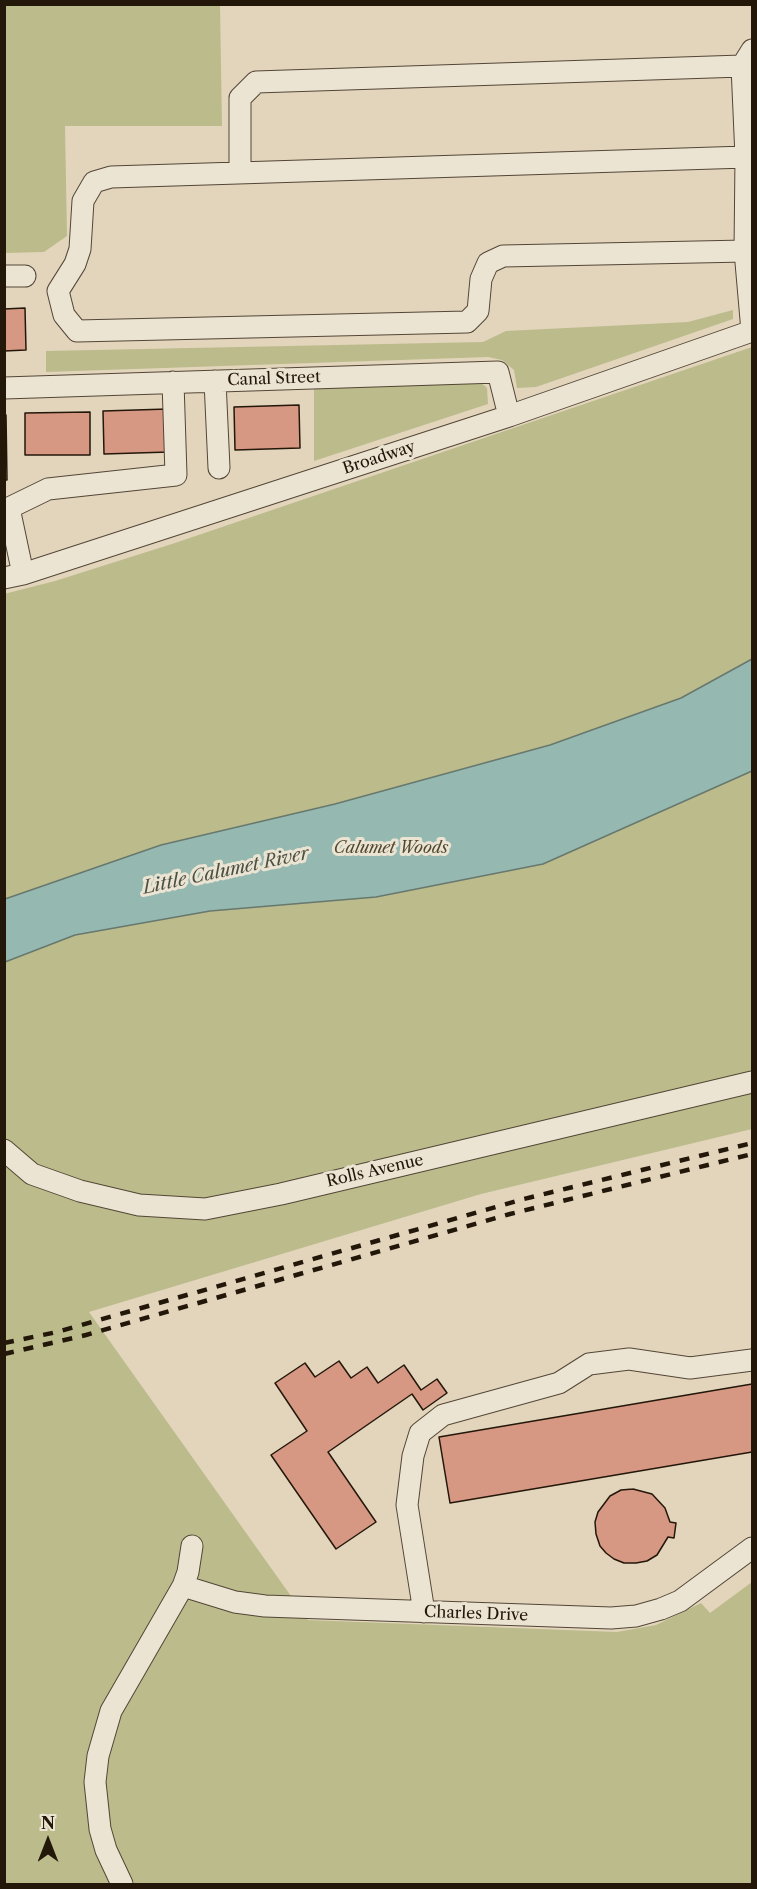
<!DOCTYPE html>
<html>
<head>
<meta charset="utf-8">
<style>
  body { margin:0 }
  #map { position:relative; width:757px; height:1889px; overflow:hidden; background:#e2d5bc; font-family:"Libre Caslon Text",serif }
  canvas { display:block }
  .frame { position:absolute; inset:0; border:6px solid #23170a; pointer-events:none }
  .north { position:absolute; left:18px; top:1811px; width:60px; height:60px; -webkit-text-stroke:4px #ece4d3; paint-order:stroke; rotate:0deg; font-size:16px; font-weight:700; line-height:24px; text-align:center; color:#23170a }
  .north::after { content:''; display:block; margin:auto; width:21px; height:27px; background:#23170a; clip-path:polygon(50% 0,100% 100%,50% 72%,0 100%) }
</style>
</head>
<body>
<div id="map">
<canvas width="757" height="1889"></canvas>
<div class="frame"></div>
<div class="north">N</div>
</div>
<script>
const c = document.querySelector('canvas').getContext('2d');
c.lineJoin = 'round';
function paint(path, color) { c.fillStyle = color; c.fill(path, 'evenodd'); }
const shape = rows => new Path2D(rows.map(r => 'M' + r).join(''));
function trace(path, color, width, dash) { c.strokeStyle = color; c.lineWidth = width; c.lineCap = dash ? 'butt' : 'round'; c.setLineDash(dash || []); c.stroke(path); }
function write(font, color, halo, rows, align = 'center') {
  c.font = font + ' "Libre Caslon Text",serif'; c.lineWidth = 6; c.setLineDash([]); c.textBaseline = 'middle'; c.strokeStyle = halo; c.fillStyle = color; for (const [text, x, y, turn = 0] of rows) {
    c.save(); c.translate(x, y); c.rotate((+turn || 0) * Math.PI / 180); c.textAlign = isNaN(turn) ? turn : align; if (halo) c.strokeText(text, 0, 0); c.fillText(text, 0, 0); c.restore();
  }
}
paint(shape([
  [4,5,220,5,222,126,65,126,67,236,44,252,5,253],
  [733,310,733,319,536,387,517,388,514,370,502,360,488,357,46,372,46,351,483,342,506,331,688,322],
  [752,347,752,1129,481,1194,89,1312,308,1620,617,1632,656,1625,701,1603,710,1613,752,1582,752,1884,5,1884,4,594,55,581,175,543],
  [478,380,487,388,488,404,314,461,314,386]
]), '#bcbb8b');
const water = shape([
  [752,659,752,771,543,864,376,897,210,911,75,935,5,962,5,899,161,845,335,804,550,745,681,698,752,659]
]);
paint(water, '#95b9b1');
trace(water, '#67786e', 1.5);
const building = shape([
  [25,308,26,350,4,351,4,309,25,308],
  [299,405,300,448,235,450,234,407,299,405],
  [168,409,169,452,104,454,103,411,168,409],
  [90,412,90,455,25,455,25,413,90,412],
  [4,415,6,415,7,480,4,480,4,415],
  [339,1361,351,1378,367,1367,378,1383,404,1365,421,1390,437,1379,447,1393,423,1410,412,1394,328,1452,376,1522,336,1549,271,1455,307,1431,275,1383,305,1363,315,1377,339,1361],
  [752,1384,752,1452,450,1503,439,1437,752,1384],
  [633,1489,652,1494,665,1508,670,1522,676,1523,674,1538,668,1537,657,1555,647,1561,636,1563,624,1563,614,1559,606,1553,600,1546,596,1534,595,1522,598,1512,610,1496,621,1490,633,1489]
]);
paint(building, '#d69783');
trace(building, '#23170a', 1.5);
const minor = shape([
  [240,173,240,98,256,82,742,66],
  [745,251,503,256,488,263,481,279,478,311,467,322,77,331,64,315,58,291,75,264,80,249,83,201,94,182,111,177,746,157],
  [4,276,25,276],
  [752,331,745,251,746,157,742,66,752,50],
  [215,381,219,468],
  [4,388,498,372,509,416],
  [9,508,48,489,176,475,173,382],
  [4,509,9,508,23,574],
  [4,578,23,574,509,416,752,331],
  [4,1150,32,1174,80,1191,139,1205,205,1209,281,1194,752,1082],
  [183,1586,235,1602,265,1606,611,1618,636,1616,661,1609,680,1601,752,1548],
  [424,1612,407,1505,413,1456,420,1433,443,1415,559,1383,589,1364,629,1359,690,1368,752,1360],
  [122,1884,106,1850,100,1829,95,1782,98,1756,111,1711,183,1586,188,1572,192,1546]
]);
trace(minor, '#534636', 23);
trace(minor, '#ece4d3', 21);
trace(shape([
  [4,1343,57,1332,524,1199,752,1143],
  [4,1354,86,1335,510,1214,752,1154]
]), '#23170a', 4.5, [10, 10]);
write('16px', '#23170a', '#ece4d3', [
  ["Canal Street",274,379,-2],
  ["Broadway",379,458,-18],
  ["Rolls Avenue",375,1171,-13],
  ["Charles Drive",476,1614,2]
]);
write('italic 16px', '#514831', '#ece4d3', [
  ["Calumet Woods",391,848]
]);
write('italic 18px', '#4b5044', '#ece4d3', [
  ["Little Calumet River",226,871,-12]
]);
</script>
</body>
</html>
